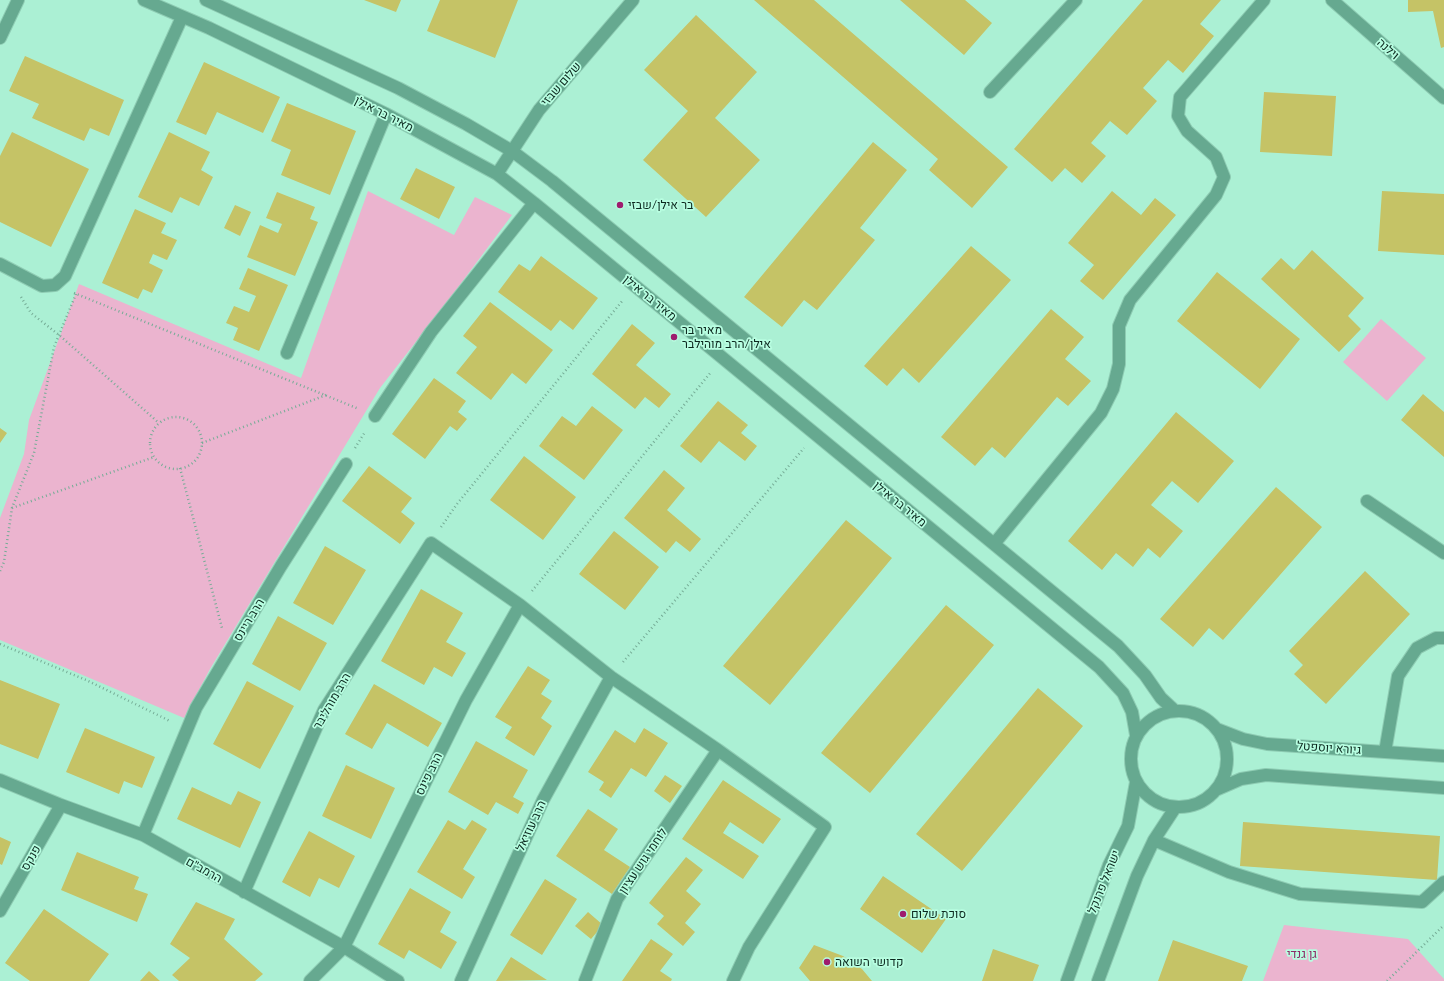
<!DOCTYPE html>
<html>
<head>
<meta charset="utf-8">
<style>
  body { margin:0 }
  canvas { display:block; background:#abf0d4 }
</style>
</head>
<body>
<canvas width="1444" height="981"></canvas>
<script>
const c = document.querySelector('canvas').getContext('2d');
c.lineJoin = 'round';
function paint(path, color) { c.fillStyle = color; c.fill(path, 'evenodd'); }
const shape = rows => new Path2D(rows.map(r => 'M' + r).join(''));
function trace(path, color, width, dash) { c.strokeStyle = color; c.lineWidth = width; c.lineCap = dash ? 'butt' : 'round'; c.setLineDash(dash || []); c.stroke(path); }
function write(font, color, halo, rows, align = 'center') {
  c.font = font + ' Lato,Heebo,sans-serif'; c.lineWidth = 3.5; c.setLineDash([]); c.textBaseline = 'middle'; c.strokeStyle = halo; c.fillStyle = color; for (const [text, x, y, turn = 0] of rows) {
    c.save(); c.translate(x, y); c.rotate((+turn || 0) * Math.PI / 180); c.textAlign = isNaN(turn) ? turn : align; if (halo) c.strokeText(text, 0, 0); c.fillText(text, 0, 0); c.restore();
  }
}
paint(shape([
  [368,191,454,235,475,197,512,215,450,298,380,388,210,669,184,718,0,640,0,518,24,454,29,420,79,284,301,378],
  [1381,319,1426,358,1387,401,1343,362],
  [1284,925,1408,939,1444,979,1444,981,1263,981]
]), '#ebb4cf');
paint(shape([
  [364,0,401,0,396,12],
  [440,0,518,0,495,58,427,31],
  [754,0,814,0,1008,167,972,208,929,170,938,159],
  [900,0,965,0,992,23,964,55],
  [1143,0,1221,0,1200,24,1214,36,1183,73,1168,60,1143,88,1157,101,1127,135,1110,121,1091,143,1106,156,1082,183,1065,168,1052,182,1014,149],
  [1408,0,1444,0,1444,47,1441,48,1433,11,1408,12],
  [696,15,757,72,715,118,760,160,706,217,643,160,688,111,644,70],
  [25,56,124,100,109,136,90,128,84,141,32,118,39,104,9,91],
  [204,62,280,97,263,133,217,112,206,135,176,122],
  [1264,92,1336,96,1332,156,1260,152],
  [287,103,356,131,330,195,281,175,291,150,271,141],
  [12,132,89,169,51,247,0,222,0,156],
  [169,132,210,152,201,170,213,177,199,206,180,197,172,213,138,197],
  [873,142,907,170,860,228,875,240,817,310,804,300,782,327,744,297],
  [416,168,455,187,439,219,400,199],
  [1112,191,1141,215,1155,198,1176,215,1103,300,1080,281,1094,265,1068,243],
  [1382,191,1444,194,1444,255,1378,251],
  [277,192,315,207,310,219,318,222,295,276,247,257,260,225,278,233,282,224,266,218],
  [235,205,251,212,240,236,224,228],
  [135,209,166,223,161,233,177,240,167,260,153,254,149,263,163,270,152,293,143,289,138,299,102,283],
  [971,246,1011,280,919,383,903,368,887,386,864,366],
  [1312,250,1364,298,1348,316,1361,329,1339,352,1261,279,1281,258,1294,270],
  [541,256,598,298,573,330,560,320,551,331,498,292,519,264,530,271],
  [248,268,288,285,259,351,233,340,238,328,226,323,234,306,249,312,256,296,239,289],
  [1217,272,1300,339,1260,389,1177,321],
  [490,302,553,350,526,384,512,373,491,400,456,373,477,347,463,336],
  [1051,309,1084,337,1065,359,1091,381,1068,406,1057,397,1005,458,992,447,975,466,941,437],
  [632,324,655,343,636,365,671,394,659,408,645,397,635,409,592,374],
  [434,378,466,401,458,412,467,419,457,431,450,426,425,459,392,434],
  [1423,394,1444,412,1444,457,1401,420],
  [718,401,748,425,741,433,757,446,745,461,719,441,701,463,680,446],
  [592,406,623,430,584,480,539,446,562,416,576,426],
  [1176,412,1234,461,1198,503,1172,481,1151,505,1183,531,1160,558,1148,548,1133,567,1116,553,1102,570,1068,541],
  [0,428,7,433,0,443],
  [524,456,576,497,543,540,490,500],
  [369,466,412,498,401,512,415,523,400,544,342,501],
  [664,470,685,488,667,510,701,539,690,552,676,541,666,553,624,518],
  [1276,487,1322,527,1223,640,1209,628,1193,647,1160,619],
  [846,520,892,558,770,705,723,666],
  [614,531,659,567,625,610,579,574],
  [325,546,366,570,333,625,293,603],
  [1365,571,1410,614,1326,704,1294,674,1303,665,1289,651],
  [421,589,463,613,446,642,466,653,452,677,434,667,424,685,381,661],
  [946,605,994,645,870,793,821,753],
  [278,616,327,643,300,691,252,664],
  [528,666,550,680,541,694,552,701,541,718,552,726,534,756,505,738,512,727,495,717],
  [0,680,60,704,38,759,0,744],
  [247,681,294,706,260,769,213,744],
  [374,684,442,723,428,747,387,723,372,749,345,734],
  [1038,688,1083,726,962,871,916,834],
  [85,728,155,757,142,788,124,781,119,794,66,772],
  [644,728,668,743,646,777,631,768,611,798,599,790,604,782,588,772,615,730,635,743],
  [476,741,528,770,513,797,524,803,518,814,496,802,488,815,448,792],
  [346,765,395,788,371,839,322,816],
  [665,775,682,786,670,803,654,791],
  [723,780,781,819,763,844,730,822,723,833,759,856,743,879,682,839],
  [192,787,231,805,238,791,261,802,240,848,177,819],
  [588,809,618,829,604,850,630,867,612,894,556,856],
  [448,820,465,830,472,820,487,829,463,869,475,877,462,899,417,872],
  [1243,822,1440,836,1437,880,1240,866],
  [309,831,355,856,339,888,319,878,310,897,282,882],
  [0,837,11,842,2,865,0,864],
  [77,852,139,877,134,889,148,894,137,922,61,890],
  [686,857,703,870,686,891,701,904,685,923,695,932,683,946,657,924,664,916,649,903],
  [883,876,946,919,922,953,860,909],
  [545,879,577,899,542,955,510,935],
  [410,888,451,912,440,932,457,942,441,969,409,950,404,959,378,944],
  [196,902,235,919,224,939,263,974,255,981,179,981,172,975,190,958,170,944],
  [44,909,109,954,89,981,30,981,5,963],
  [588,912,603,925,591,939,575,926],
  [651,939,673,954,660,971,672,979,671,981,622,981],
  [1173,940,1248,966,1242,981,1158,981],
  [814,945,843,956,862,969,872,981,810,981,799,968],
  [993,949,1039,965,1033,981,982,981],
  [511,957,547,980,496,981],
  [149,971,160,981,140,981]
]), '#c5c366');
const minor = shape([
  [144,0,209,28,386,114,497,174,534,203,1099,667,1123,693,1132,712,1136,735],
  [206,0,398,88,466,124,512,151,552,181,1118,646,1145,675,1161,698,1175,711],
  [1332,0,1444,98],
  [0,38,18,0],
  [990,92,1076,0],
  [497,174,539,110,633,0],
  [0,264,42,286,55,285,65,276,182,17],
  [287,353,386,114],
  [375,416,431,332,534,203],
  [1367,501,1444,553],
  [994,544,1101,413,1113,389,1119,364,1119,326,1130,300,1216,195,1224,177,1216,157,1187,131,1178,116,1180,97,1264,0],
  '1131 759a48 48 0 1 1 96 0a48 48 0 1 1-96 0Z',
  [1217,729,1243,739,1267,744,1444,756],
  [1385,752,1398,676,1417,648,1436,638,1444,638],
  [0,780,61,805,143,835,344,947,398,981],
  [1218,789,1241,779,1266,775,1444,788],
  [143,835,196,708,281,566,346,464],
  [1154,840,1229,872,1300,894,1422,902,1444,882],
  [244,892,324,710,431,543,520,605,611,677,718,750,825,827,749,947,733,981],
  [0,911,61,805],
  [310,981,344,947,466,700,520,605],
  [461,981,543,800,611,677],
  [585,981,617,899,718,750],
  [1067,981,1109,865,1128,826,1136,782],
  [1098,981,1137,876,1154,840,1175,808]
]);
trace(minor, '#8eccb3', 14);
trace(shape([
  [74,293,359,409],
  [21,297,31,313,59,335,159,423],
  '150 443a26 26 0 1 1 52 0a26 26 0 1 1-52 0Z',
  [202,443,326,395],
  [355,448,365,432],
  [180,468,222,628],
  [12,508,154,457],
  [441,527,457,504,623,300],
  [0,571,4,562,12,508,34,453,54,347,76,294],
  [532,591,711,372],
  [0,644,86,680,170,721],
  [623,662,804,448],
  [1387,981,1444,925]
]), '#75ac96', 2.5, [1, 3]);
trace(minor, '#66a990', 12);
for (const [x, y, r, color] of [
  [620,205,4,"#9e1c6e"],
  [674,337,4,"#9e1c6e"],
  [903,914,4,"#9e1c6e"],
  [827,962,4,"#9e1c6e"]
]) { const dot = new Path2D(); dot.arc(x, y, r, 0, 2 * Math.PI); c.fillStyle = color; c.fill(dot); trace(dot, '#b8fee1', 1.5); }
write('12px', '#0b281e', '#b8fee1', [
  ["וילנה",1388,49,41],
  ["שלום שבזי",561,84,-49],
  ["מאיר בר אילן",384,114,27],
  ["מאיר בר אילן",650,298,39],
  ["מאיר בר אילן",900,504,39],
  ["הרב ריינס",249,620,-59],
  ["הרב מוהליבר",332,701,-60],
  ["גיורא יוספטל",1329,748,4],
  ["הרב פינס",429,774,-64],
  ["הרב עוזיאל",531,826,-65],
  ["פנקס",31,858,-60],
  ["לוחמי גוש עציון",643,861,-56],
  ["הרמב\"ם",204,870,29],
  ["ישראל פרנקל",1104,882,-68]
]);
write('12px', '#0b281e', '#b8fee1', [
  ["בר אילן/שבזי",628,205],
  ["מאיר בר",682,330],
  ["אילן/הרב מוהילבר",682,344],
  ["סוכת שלום",911,914],
  ["קדושי השואה",835,962]
], 'left');
write('12px', '#8c2a65', '#b8fee1', [
  ["גן גנדי",1302,954]
]);
</script>
</body>
</html>
